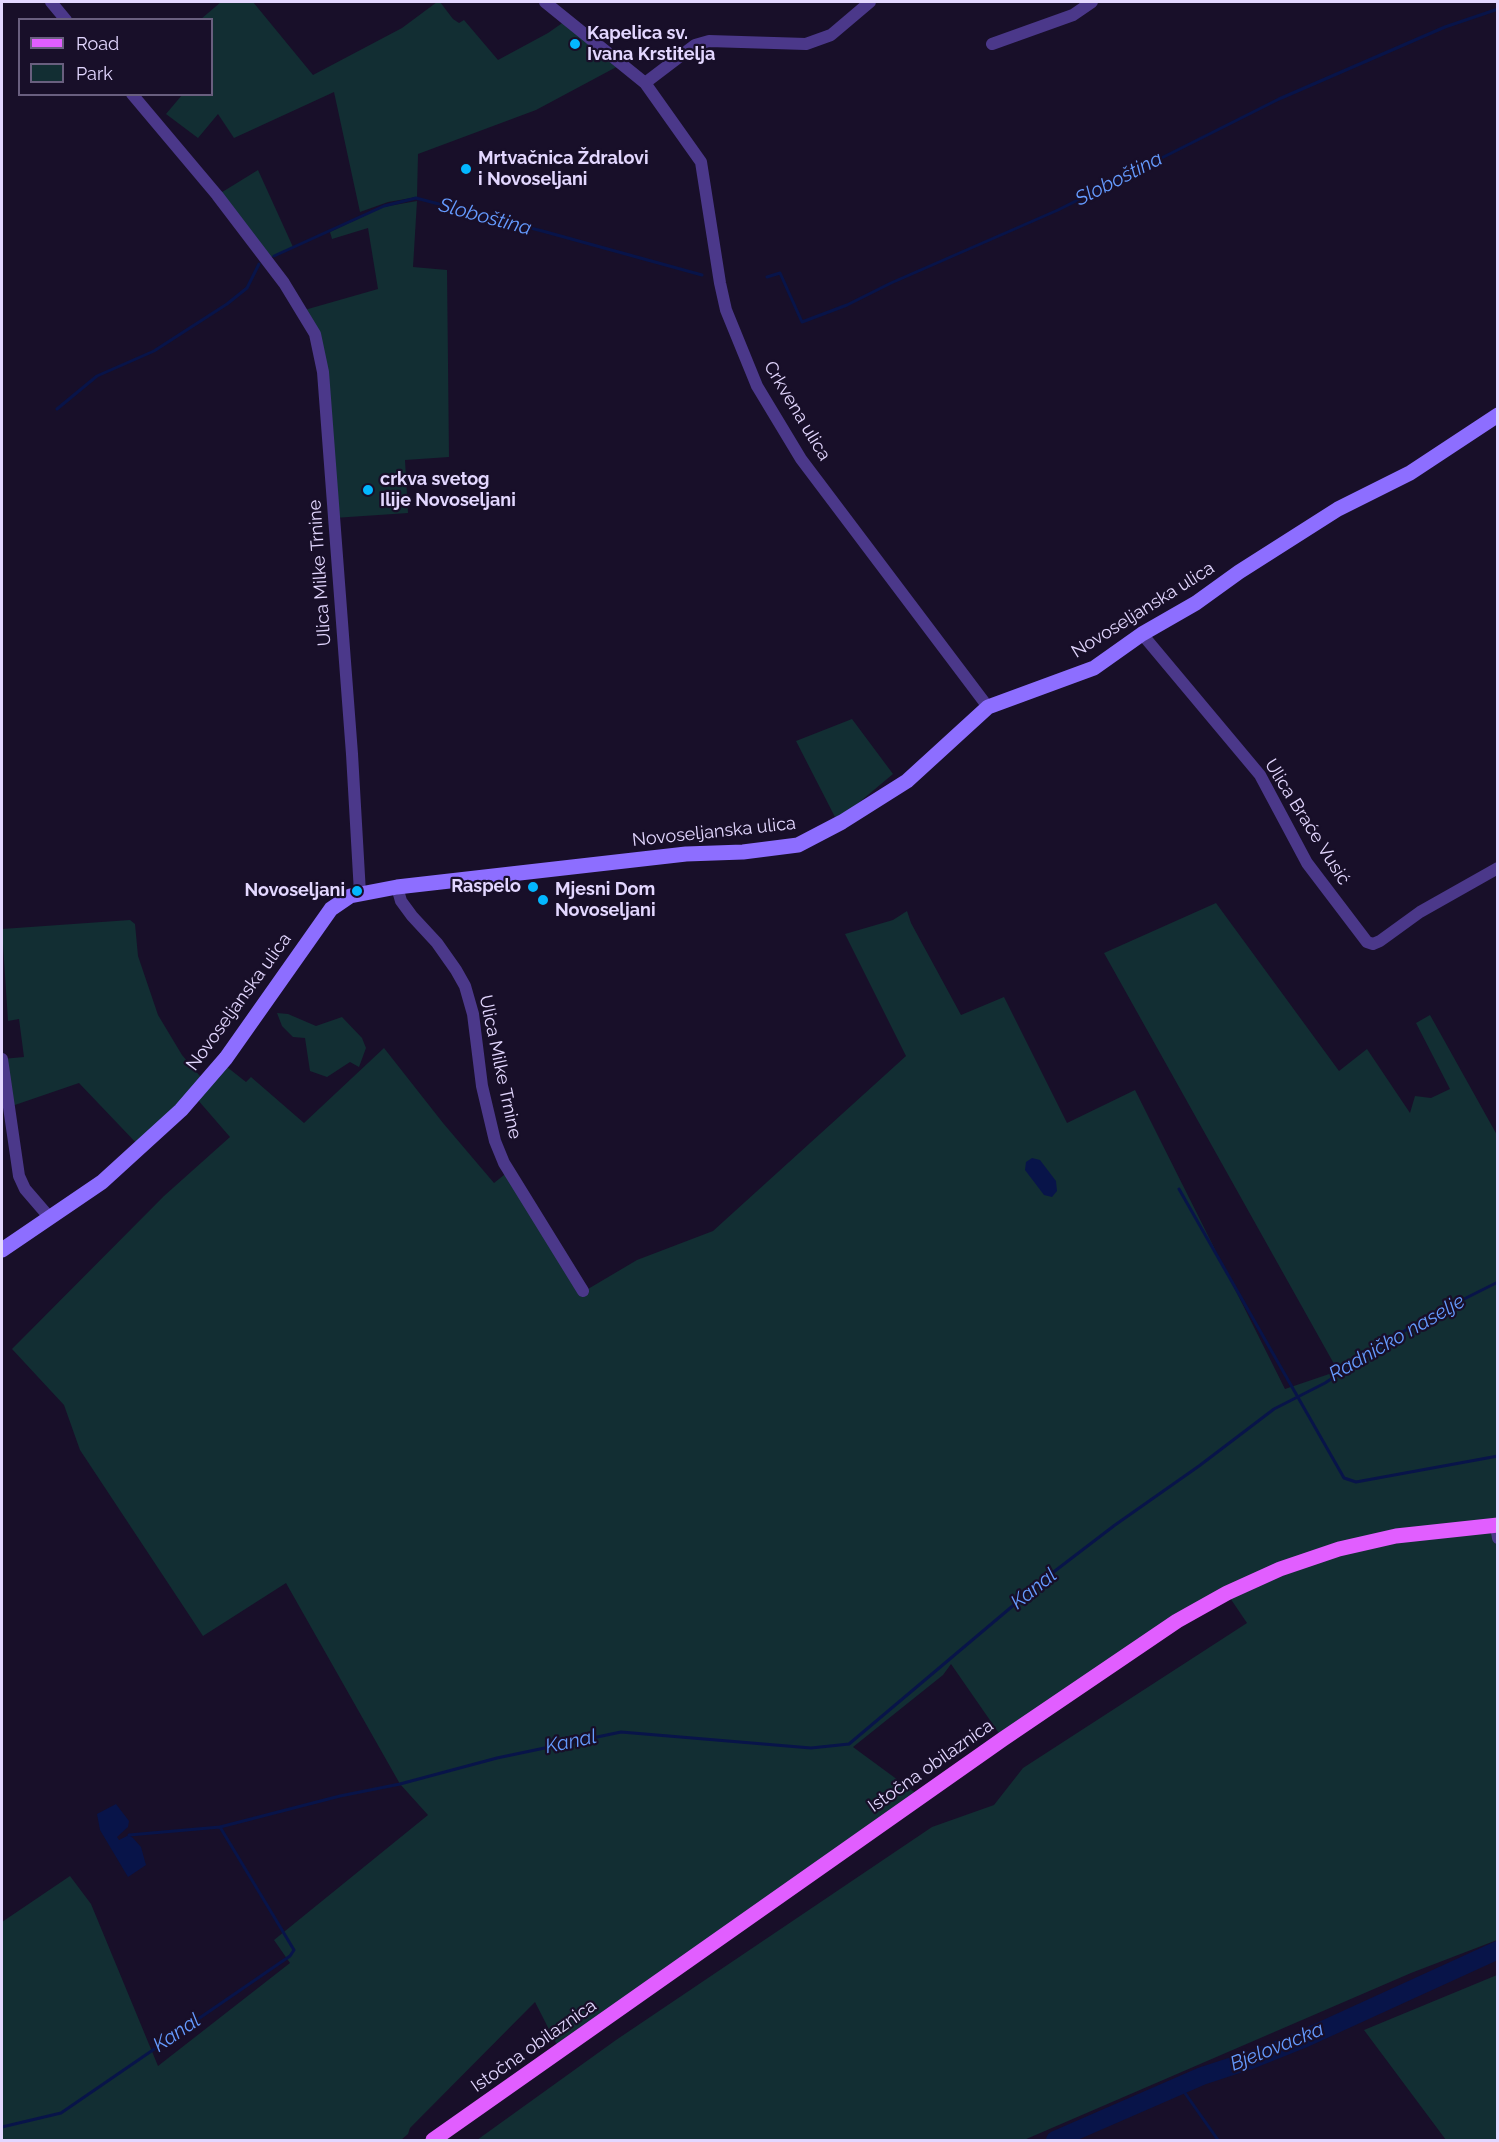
<!DOCTYPE html>
<html>
<head>
<meta charset="utf-8">
<style>
  body { margin:0 }
  #map { position:relative; width:1499px; height:2142px; overflow:hidden; background:#180f29; font-family:Raleway,sans-serif }
  canvas { display:block }
  .frame { position:absolute; inset:0; border:3px solid #e3d7ff; pointer-events:none }
  .legend { position:absolute; left:18px; top:18px; width:195px; height:78px; box-sizing:border-box; background:#180f29; border:2px solid #695f7f; margin:0; padding:8px 10px; list-style:none; font-size:18px; color:#e3d7ff }
  .legend li { display:flex; align-items:center; gap:12px; height:30px }
  .legend b { width:30px; border:2px solid #695f7f }
</style>
</head>
<body>
<div id="map">
<canvas width="1499" height="2142"></canvas>
<div class="frame"></div>
<ul class="legend">
<li><b style="height:8px;background:#e15eff"></b>Road</li>
<li><b style="height:16px;background:#122e33"></b>Park</li>
</ul>
</div>
<script>
const c = document.querySelector('canvas').getContext('2d');
c.lineJoin = 'round';
function paint(path, color) { c.fillStyle = color; c.fill(path, 'evenodd'); }
const shape = rows => new Path2D(rows.map(r => 'M' + r).join(''));
function trace(path, color, width, dash) { c.strokeStyle = color; c.lineWidth = width; c.lineCap = dash ? 'butt' : 'round'; c.setLineDash(dash || []); c.stroke(path); }
function write(font, color, halo, rows, align = 'center') {
  c.font = font + ' Raleway,sans-serif'; c.lineWidth = 4.5; c.setLineDash([]); c.textBaseline = 'middle'; c.strokeStyle = halo; c.fillStyle = color; for (const [text, x, y, turn = 0] of rows) {
    c.save(); c.translate(x, y); c.rotate((+turn || 0) * Math.PI / 180); c.textAlign = isNaN(turn) ? turn : align; if (halo) c.strokeText(text, 0, 0); c.fillText(text, 0, 0); c.restore();
  }
}
paint(shape([
  [221,2,253,2,313,75,402,28,437,2,440,2,453,19,459,23,464,20,498,60,548,33,568,19,622,64,536,110,418,154,417,197,388,202,360,212,334,92,234,138,218,114,198,138,166,114,182,95,212,94,212,20,201,19],
  [258,170,293,247,267,259,219,194],
  [417,201,413,267,447,270,449,457,405,460,408,513,334,518,323,372,301,311,378,289,368,228,332,239,330,232,383,207],
  [852,719,893,774,850,810,835,817,796,741],
  [1216,903,1339,1071,1367,1049,1410,1113,1415,1096,1431,1098,1450,1089,1416,1023,1430,1015,1497,1135,1498,1525,1492,1529,1498,1547,1497,1940,1411,1973,1024,2140,477,2140,616,2040,932,1827,994,1805,1023,1768,1247,1623,1228,1595,1003,1739,951,1664,943,1675,853,1747,921,1797,560,2051,535,2002,410,2128,408,2134,401,2140,2,2140,2,1922,70,1876,91,1904,158,2066,290,1963,274,1940,428,1815,400,1784,286,1583,203,1636,80,1450,64,1405,12,1349,164,1196,230,1137,197,1099,227,1067,246,1082,251,1077,304,1123,384,1048,443,1123,494,1183,509,1171,588,1289,637,1260,713,1231,906,1056,845,934,893,920,907,911,911,923,961,1015,1004,997,1067,1123,1135,1090,1285,1389,1338,1371,1104,953],
  [130,920,135,924,138,956,158,1015,182,1055,205,1082,140,1147,79,1083,9,1107,2,1059,24,1057,19,1019,8,1021,2,929],
  [277,1013,288,1014,316,1026,342,1017,362,1038,366,1048,359,1067,350,1062,327,1077,310,1071,305,1038,293,1037,282,1026],
  [1497,1975,1497,2140,1446,2140,1364,2030]
]), '#122e33');
paint(shape([
  [1032,1158,1040,1160,1056,1181,1057,1191,1052,1197,1044,1195,1025,1170,1026,1162],
  [116,1804,129,1821,128,1827,117,1837,119,1840,129,1835,133,1838,141,1847,146,1865,128,1877,100,1830,97,1814]
]), '#081449');
trace(shape([
  [274,256,384,206,416,198,546,232,702,275],
  [767,277,780,273,802,322,847,305,891,283,1058,210,1279,99,1445,27,1498,9],
  [57,409,97,376,154,351,227,304,247,288,259,264],
  [1179,1189,1344,1478,1356,1482,1498,1456],
  [129,1835,220,1827],
  [1180,2086,1218,2140],
  [2,2127,61,2113,290,1956,294,1950,220,1827,340,1796,400,1784,497,1758,621,1732,811,1748,849,1744,1047,1577,1115,1525,1199,1466,1274,1409,1325,1383,1418,1322,1498,1282]
]), '#081449', 3);
trace(shape([
  [1055,2140,1202,2076,1251,2060,1301,2040,1498,1950]
]), '#081449', 18);
trace(shape([
  [51,2,66,20],
  [545,2,645,83,701,162,720,283,726,310,757,386,801,459,988,707],
  [992,44,1073,15,1092,2],
  [645,83,695,45,709,41,806,44,831,35,870,2],
  [132,94,217,195,284,283,315,334,323,372,352,754,360,893],
  [1142,634,1260,775,1307,863,1367,942,1373,944,1380,941,1420,912,1498,868],
  [397,887,401,901,412,916,437,943,456,970,465,986,473,1014,482,1086,495,1141,504,1163,583,1291],
  [2,1059,19,1176,25,1189,50,1218],
  [1496,1526,1498,1538]
]), '#4b388a', 12);
trace(shape([
  [2,1250,102,1182,181,1110,226,1058,331,909,350,896,397,887,686,854,743,852,798,845,842,822,907,781,988,707,1094,668,1142,634,1196,603,1239,572,1338,509,1410,473,1498,415]
]), '#8d6eff', 15);
trace(shape([
  [433,2140,1003,1739,1177,1621,1227,1593,1280,1569,1339,1549,1396,1536,1498,1525]
]), '#e15eff', 15);
for (const [x, y, r, color] of [
  [575,44,6,"#03b7ff"],
  [466,169,6,"#03b7ff"],
  [368,490,6,"#03b7ff"],
  [533,887,6,"#03b7ff"],
  [357,891,6,"#03b7ff"],
  [543,900,6,"#03b7ff"]
]) { const dot = new Path2D(); dot.arc(x, y, r, 0, 2 * Math.PI); c.fillStyle = color; c.fill(dot); trace(dot, '#180f29', 2); }
write('bold 18px', '#e3d7ff', '#180f29', [
  ["Kapelica sv.",587,34],
  ["Ivana Krstitelja",587,55],
  ["Mrtvačnica Ždralovi",478,159],
  ["i Novoseljani",478,180],
  ["crkva svetog",380,480],
  ["Ilije Novoseljani",380,501],
  ["Raspelo",521,887,"right"],
  ["Mjesni Dom",555,890],
  ["Novoseljani",555,911],
  ["Novoseljani",345,891,"right"]
], 'left');
write('18px', '#e3d7ff', '#180f29', [
  ["Crkvena ulica",797,411,59],
  ["Ulica Milke Trnine",320,573,-94],
  ["Novoseljanska ulica",1143,610,-32],
  ["Ulica Braće Vusić",1307,822,58],
  ["Novoseljanska ulica",714,832,-6],
  ["Novoseljanska ulica",239,1002,-54],
  ["Ulica Milke Trnine",500,1067,78],
  ["Istočna obilaznica",931,1766,-35],
  ["Istočna obilaznica",534,2046,-35]
]);
write('italic 20px', '#659bff', '#180f29', [
  ["Sloboština",1119,179,-27],
  ["Sloboština",485,217,15],
  ["Radničko naselje",1397,1338,-30],
  ["Kanal",1034,1589,-39],
  ["Kanal",571,1742,-12],
  ["Kanal",177,2033,-34],
  ["Bjelovacka",1277,2047,-22]
]);
</script>
</body>
</html>
